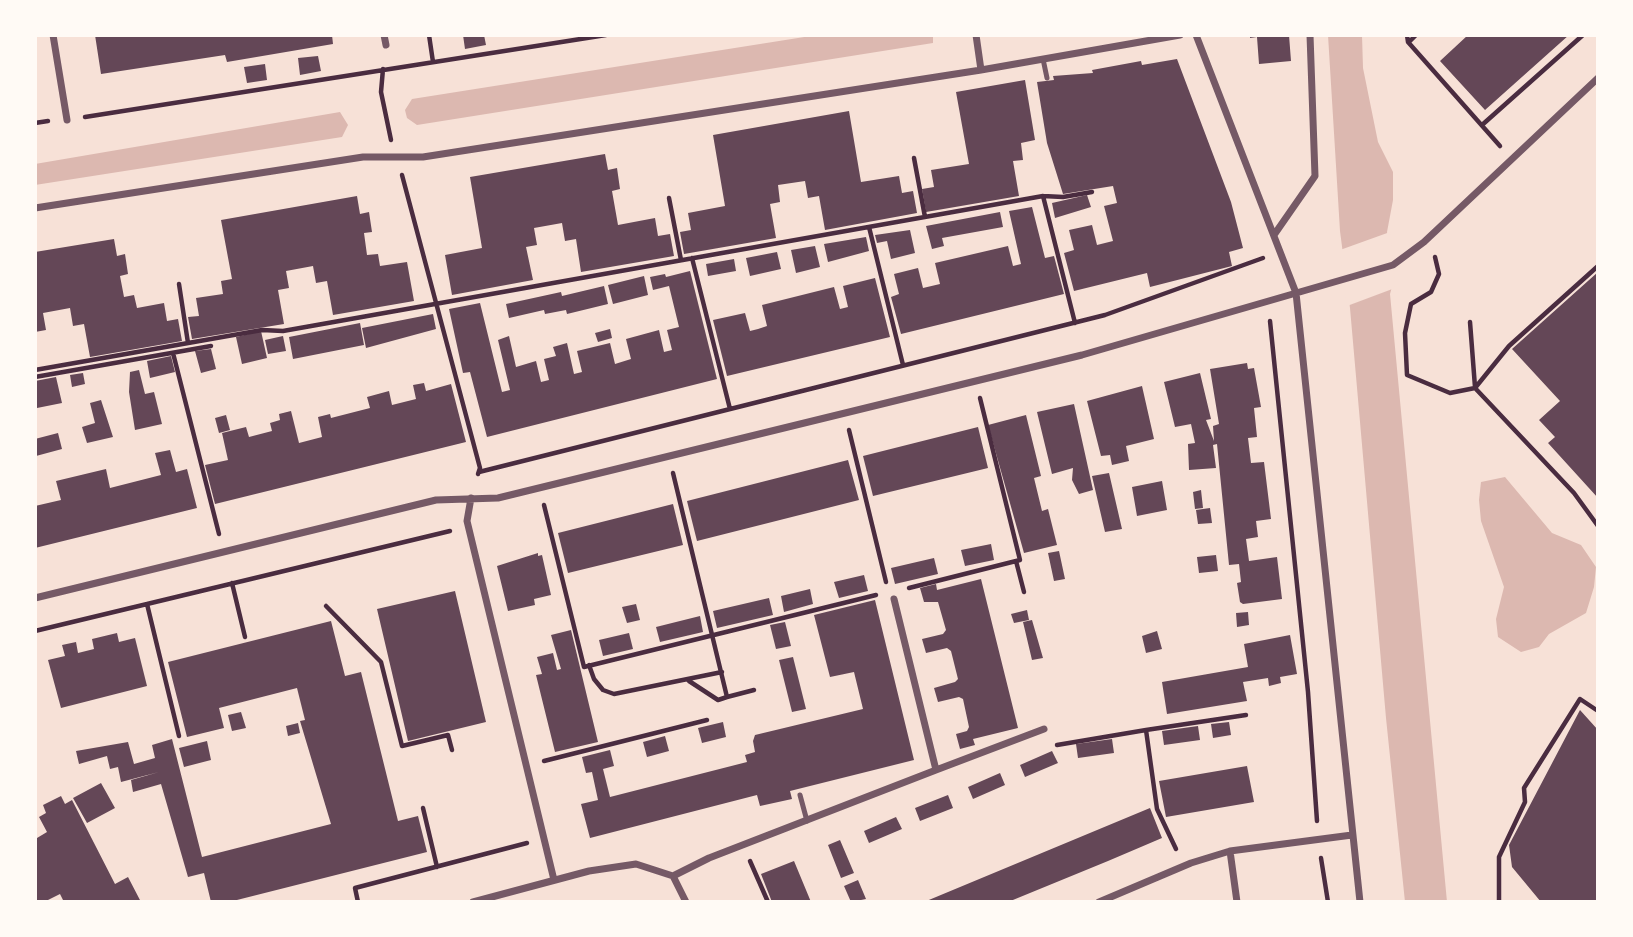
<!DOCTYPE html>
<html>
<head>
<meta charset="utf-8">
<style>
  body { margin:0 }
  #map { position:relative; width:1633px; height:937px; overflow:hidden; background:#f7e1d7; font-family:"Archivo Narrow",sans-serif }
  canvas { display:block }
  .frame { position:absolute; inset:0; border:37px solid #fffaf5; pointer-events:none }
</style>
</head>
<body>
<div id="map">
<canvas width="1633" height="937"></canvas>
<div class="frame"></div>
</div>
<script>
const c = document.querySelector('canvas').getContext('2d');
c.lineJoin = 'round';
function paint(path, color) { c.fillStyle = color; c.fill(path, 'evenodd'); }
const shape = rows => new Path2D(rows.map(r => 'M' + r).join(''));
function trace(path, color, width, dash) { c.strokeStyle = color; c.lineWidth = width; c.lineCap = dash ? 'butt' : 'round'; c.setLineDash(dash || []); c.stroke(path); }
paint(shape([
  [817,35,933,35,933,43,417,125,407,118,405,110,412,99],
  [1328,35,1362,35,1363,68,1378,142,1393,172,1393,200,1387,232,1393,283,1390,294,1447,902,1405,902,1386,718,1350,308,1340,231],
  [340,112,348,125,342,137,35,185,35,164],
  [1505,477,1552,533,1581,545,1596,567,1594,587,1586,613,1549,634,1539,647,1521,652,1498,637,1496,619,1504,587,1481,521,1479,500,1481,482]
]), '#dcb8b0');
paint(shape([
  [1390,232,1395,288,1347,306,1340,250]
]), '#f7e1d7');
paint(shape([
  [95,35,332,35,333,44,227,62,225,55,101,74],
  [463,35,484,35,486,45,465,49],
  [1250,35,1289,35,1291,61,1259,64,1257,37,1250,38],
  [1468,35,1569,35,1485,110,1440,61],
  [318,56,321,71,300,75,298,58],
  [1177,59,1231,202,1243,248,1229,252,1232,266,1150,287,1147,273,1074,291,1064,253,1074,250,1069,230,1092,225,1097,245,1113,241,1104,206,1117,203,1113,186,1063,194,1047,143,1037,82,1054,80,1053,76,1093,73,1092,70,1141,61,1142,65],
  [265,64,267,80,247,83,244,67],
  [1025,80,1035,140,1021,143,1023,160,1013,161,1019,196,926,212,922,189,934,187,931,170,969,164,956,92],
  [849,111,861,182,899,176,902,193,913,191,917,213,825,230,819,196,808,198,805,181,778,185,780,202,770,204,776,238,684,254,680,232,691,230,688,213,725,206,713,135],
  [605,154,608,170,617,168,620,189,612,191,618,225,655,218,658,236,670,234,674,256,581,272,576,239,565,241,562,223,534,228,537,245,526,247,533,280,452,295,445,255,482,248,470,177],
  [1087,195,1091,207,1055,218,1052,203],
  [357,196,360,214,369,212,372,232,364,233,367,255,378,254,380,266,407,262,414,301,333,315,327,281,316,283,313,266,286,271,289,288,278,290,284,324,192,339,188,317,199,316,196,298,223,294,221,281,232,279,221,220],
  [1032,207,1045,258,1054,256,1064,294,901,334,891,297,899,294,894,274,918,268,923,288,940,284,935,263,1008,246,1013,266,1021,264,1009,211],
  [1000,212,1003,227,942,238,944,246,932,249,926,226],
  [910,230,915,253,891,259,887,241,877,243,875,235],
  [866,237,869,251,828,262,824,244],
  [114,239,117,256,125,254,128,274,120,276,124,297,134,295,137,308,164,303,167,321,178,319,182,341,90,357,84,324,73,326,70,308,43,313,46,330,35,332,35,252],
  [815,246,820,267,796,273,791,250],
  [777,252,781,269,750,276,746,258],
  [734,259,736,271,708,276,706,264],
  [690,271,717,379,487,437,470,372,463,373,449,309,480,303,502,392,510,390,498,340,509,336,516,367,536,361,541,382,549,380,544,359,556,356,553,347,567,343,574,374,582,372,577,351,610,343,615,364,631,359,626,339,659,330,664,352,672,350,667,330,679,327,669,286,653,290,650,277,665,274,666,277],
  [1598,272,1598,498,1548,443,1555,437,1539,420,1560,401,1512,349],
  [644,276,648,295,613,304,608,285],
  [875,278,890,337,727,376,713,320,745,313,750,331,758,329,767,326,762,305,834,287,840,309,848,307,843,286],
  [604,286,608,304,567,314,566,310,545,314,544,310,509,318,506,304,561,292,562,296],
  [433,314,436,329,366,348,362,328],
  [360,323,364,345,293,359,289,337],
  [610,329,612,338,598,342,595,333],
  [261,331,267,358,242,364,236,337],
  [283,336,286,351,268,354,265,340],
  [211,349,216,369,201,373,195,351],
  [171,356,175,372,150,378,147,361],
  [1247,363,1248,369,1254,368,1261,407,1254,408,1257,437,1248,438,1251,463,1264,462,1271,519,1256,521,1258,537,1246,539,1249,561,1277,557,1282,599,1243,604,1240,602,1237,583,1241,582,1239,564,1229,565,1217,444,1213,445,1216,468,1189,470,1188,444,1195,443,1191,424,1175,427,1164,382,1200,373,1211,419,1206,420,1214,441,1213,426,1219,424,1210,369],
  [139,370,145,394,154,392,162,424,135,430,129,392,130,372],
  [83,373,85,384,72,387,70,375],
  [56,377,62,403,37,408,35,381],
  [424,383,426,391,451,384,466,442,215,504,205,465,228,460,222,433,246,427,249,437,272,431,270,423,280,420,279,414,291,411,299,443,322,437,318,417,330,414,331,418,370,408,367,397,389,391,392,405,416,399,413,385],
  [1142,386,1154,439,1126,446,1129,461,1112,465,1110,455,1101,456,1087,401],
  [101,400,113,437,87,443,82,427,95,423,90,403],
  [1074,404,1093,490,1079,494,1072,480,1073,468,1052,474,1037,412],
  [226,415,230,430,219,433,215,418],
  [1026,415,1041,476,1034,478,1042,511,1048,509,1057,545,1024,553,988,425],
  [978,427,988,468,873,496,863,456],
  [58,433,62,449,36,456,35,439],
  [170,450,176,472,187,469,197,508,35,548,35,506,61,500,56,481,106,469,110,488,161,475,155,453],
  [848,460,859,500,697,541,687,501],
  [1109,473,1122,529,1105,532,1092,476],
  [1162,481,1167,510,1137,516,1132,487],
  [1201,490,1203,508,1195,509,1193,492],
  [673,504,683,545,568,573,558,533],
  [1210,508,1212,523,1198,524,1196,510],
  [991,544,994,560,965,566,961,550],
  [1059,551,1065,579,1054,581,1048,553],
  [538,553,538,556,542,555,551,595,534,599,535,605,508,611,497,566],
  [1216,555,1218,571,1199,573,1197,557],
  [934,558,938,574,895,584,891,568],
  [864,575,868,591,839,598,834,582],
  [981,579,1018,728,973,739,975,745,960,749,956,734,967,731,969,727,963,699,959,697,938,702,934,688,955,682,958,679,951,651,947,648,926,653,922,639,943,634,946,630,938,602,924,602,920,588,936,584,937,590],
  [810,589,813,604,784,612,781,596],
  [455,591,486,722,408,741,377,609],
  [769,598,773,615,717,628,713,611],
  [875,600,914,760,790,791,792,799,760,806,757,795,590,838,581,804,598,800,592,772,586,773,582,757,610,750,614,766,603,769,610,797,747,762,745,755,755,752,753,741,755,735,863,709,854,672,830,677,814,615],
  [636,604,640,620,627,623,622,607],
  [1027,610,1029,620,1014,623,1011,614],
  [1248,612,1249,625,1237,627,1236,613],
  [700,616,703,632,660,642,656,627],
  [1032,620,1043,658,1032,660,1023,622],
  [331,621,345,676,361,672,398,821,418,816,427,852,229,902,211,902,204,873,188,877,161,784,133,792,131,780,159,772,121,782,118,767,110,769,107,756,79,764,76,751,128,742,134,764,155,758,152,745,172,739,202,857,331,824,300,721,305,720,297,688,219,708,224,728,187,737,168,662],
  [785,622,791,646,776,649,770,625],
  [571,630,598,742,555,752,536,675,542,674,537,657,553,653,557,670,561,669,551,635],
  [1157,631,1162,649,1146,653,1142,636],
  [117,633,119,642,135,638,147,686,61,708,48,660,65,656,62,645,76,642,78,653,94,649,92,639],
  [629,633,633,649,603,656,599,640],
  [1290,635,1297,674,1280,677,1281,683,1269,686,1268,678,1243,682,1247,701,1167,714,1162,682,1248,667,1244,644],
  [793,657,806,709,792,712,779,660],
  [1580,710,1598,730,1598,902,1541,902,1512,867,1509,845],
  [241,712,246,728,232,731,228,715],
  [723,722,726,737,702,743,698,728],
  [1229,722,1231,735,1213,738,1211,724],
  [298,723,300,733,288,736,286,726],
  [1198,726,1200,740,1164,745,1162,731],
  [665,736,669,751,647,757,643,742],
  [1112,739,1114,753,1078,758,1076,744],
  [207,741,211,760,184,767,179,748],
  [1052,751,1058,763,1025,777,1020,765],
  [1247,766,1254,802,1166,817,1159,781],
  [1000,773,1005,785,973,799,968,787],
  [101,783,115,808,87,823,73,798],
  [948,795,953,808,920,821,915,808],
  [61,796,65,804,72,800,115,884,128,877,141,902,64,902,60,894,44,902,35,902,35,835,37,838,47,832,39,817,46,813,43,805],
  [1150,808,1162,838,1108,861,1008,902,924,902],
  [896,817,902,829,869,843,864,831],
  [840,840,854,873,841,878,828,845],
  [794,861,811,902,772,902,761,874],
  [858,880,866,899,851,902,844,886]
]), '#644757');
trace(shape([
  [429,35,433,62],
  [1407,35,1408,42,1500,146],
  [1409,42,1416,35],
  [383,69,381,92,391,140],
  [85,117,606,35],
  [35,123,48,121],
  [1482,125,1583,35],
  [914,158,925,217],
  [402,175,480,468,478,474],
  [1043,196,1063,197,1092,192],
  [669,198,681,260],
  [869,227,903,365],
  [1435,257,1439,274,1431,292,1411,304,1405,333,1407,375,1450,393,1475,388,1574,493,1598,526],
  [692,258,730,409],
  [179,284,188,343],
  [1270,321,1308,692,1317,821],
  [1470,322,1475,387],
  [173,353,219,534],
  [35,370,262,330,283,331,1043,196,1075,323],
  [35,377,211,346],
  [1475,388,1509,346,1598,266],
  [849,430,886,582],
  [479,472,1105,315,1263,258],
  [673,473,727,697,754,690],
  [544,505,584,667,876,595],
  [1016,561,1024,592],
  [232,583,245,637],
  [909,588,1020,560,980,398],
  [147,604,179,736],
  [326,606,381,662,402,746,448,735,452,750],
  [35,631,450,531],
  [589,665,594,679,603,690,614,694,722,672],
  [689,681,718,700,727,697],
  [1057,745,1146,730],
  [544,761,707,720],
  [423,808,437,867],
  [1176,849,1157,809,1146,730,1246,715],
  [1321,858,1328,902],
  [750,861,768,902],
  [358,902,355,888,527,843],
  [1499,902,1499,857,1525,802,1524,788,1580,699,1598,711]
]), '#4a2c40', 4.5);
trace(shape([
  [1043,59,1047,78],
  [800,795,807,821]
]), '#755966', 5);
trace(shape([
  [53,35,67,120],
  [384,35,386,45],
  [976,35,981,70],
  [1196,35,1296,293,1360,902],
  [35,208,363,157,423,157,981,70,1180,35],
  [1274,235,1315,176,1310,35],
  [471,498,467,521,554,880],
  [35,598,436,500,498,498,1082,355,1393,265,1424,242,1598,78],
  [936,770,1044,729],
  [1230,851,1237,902],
  [673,876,709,858,936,770,894,599],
  [473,902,589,871,636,864,673,876,686,902],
  [1099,902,1191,863,1230,851,1352,835]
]), '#755966', 7);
</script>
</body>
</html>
